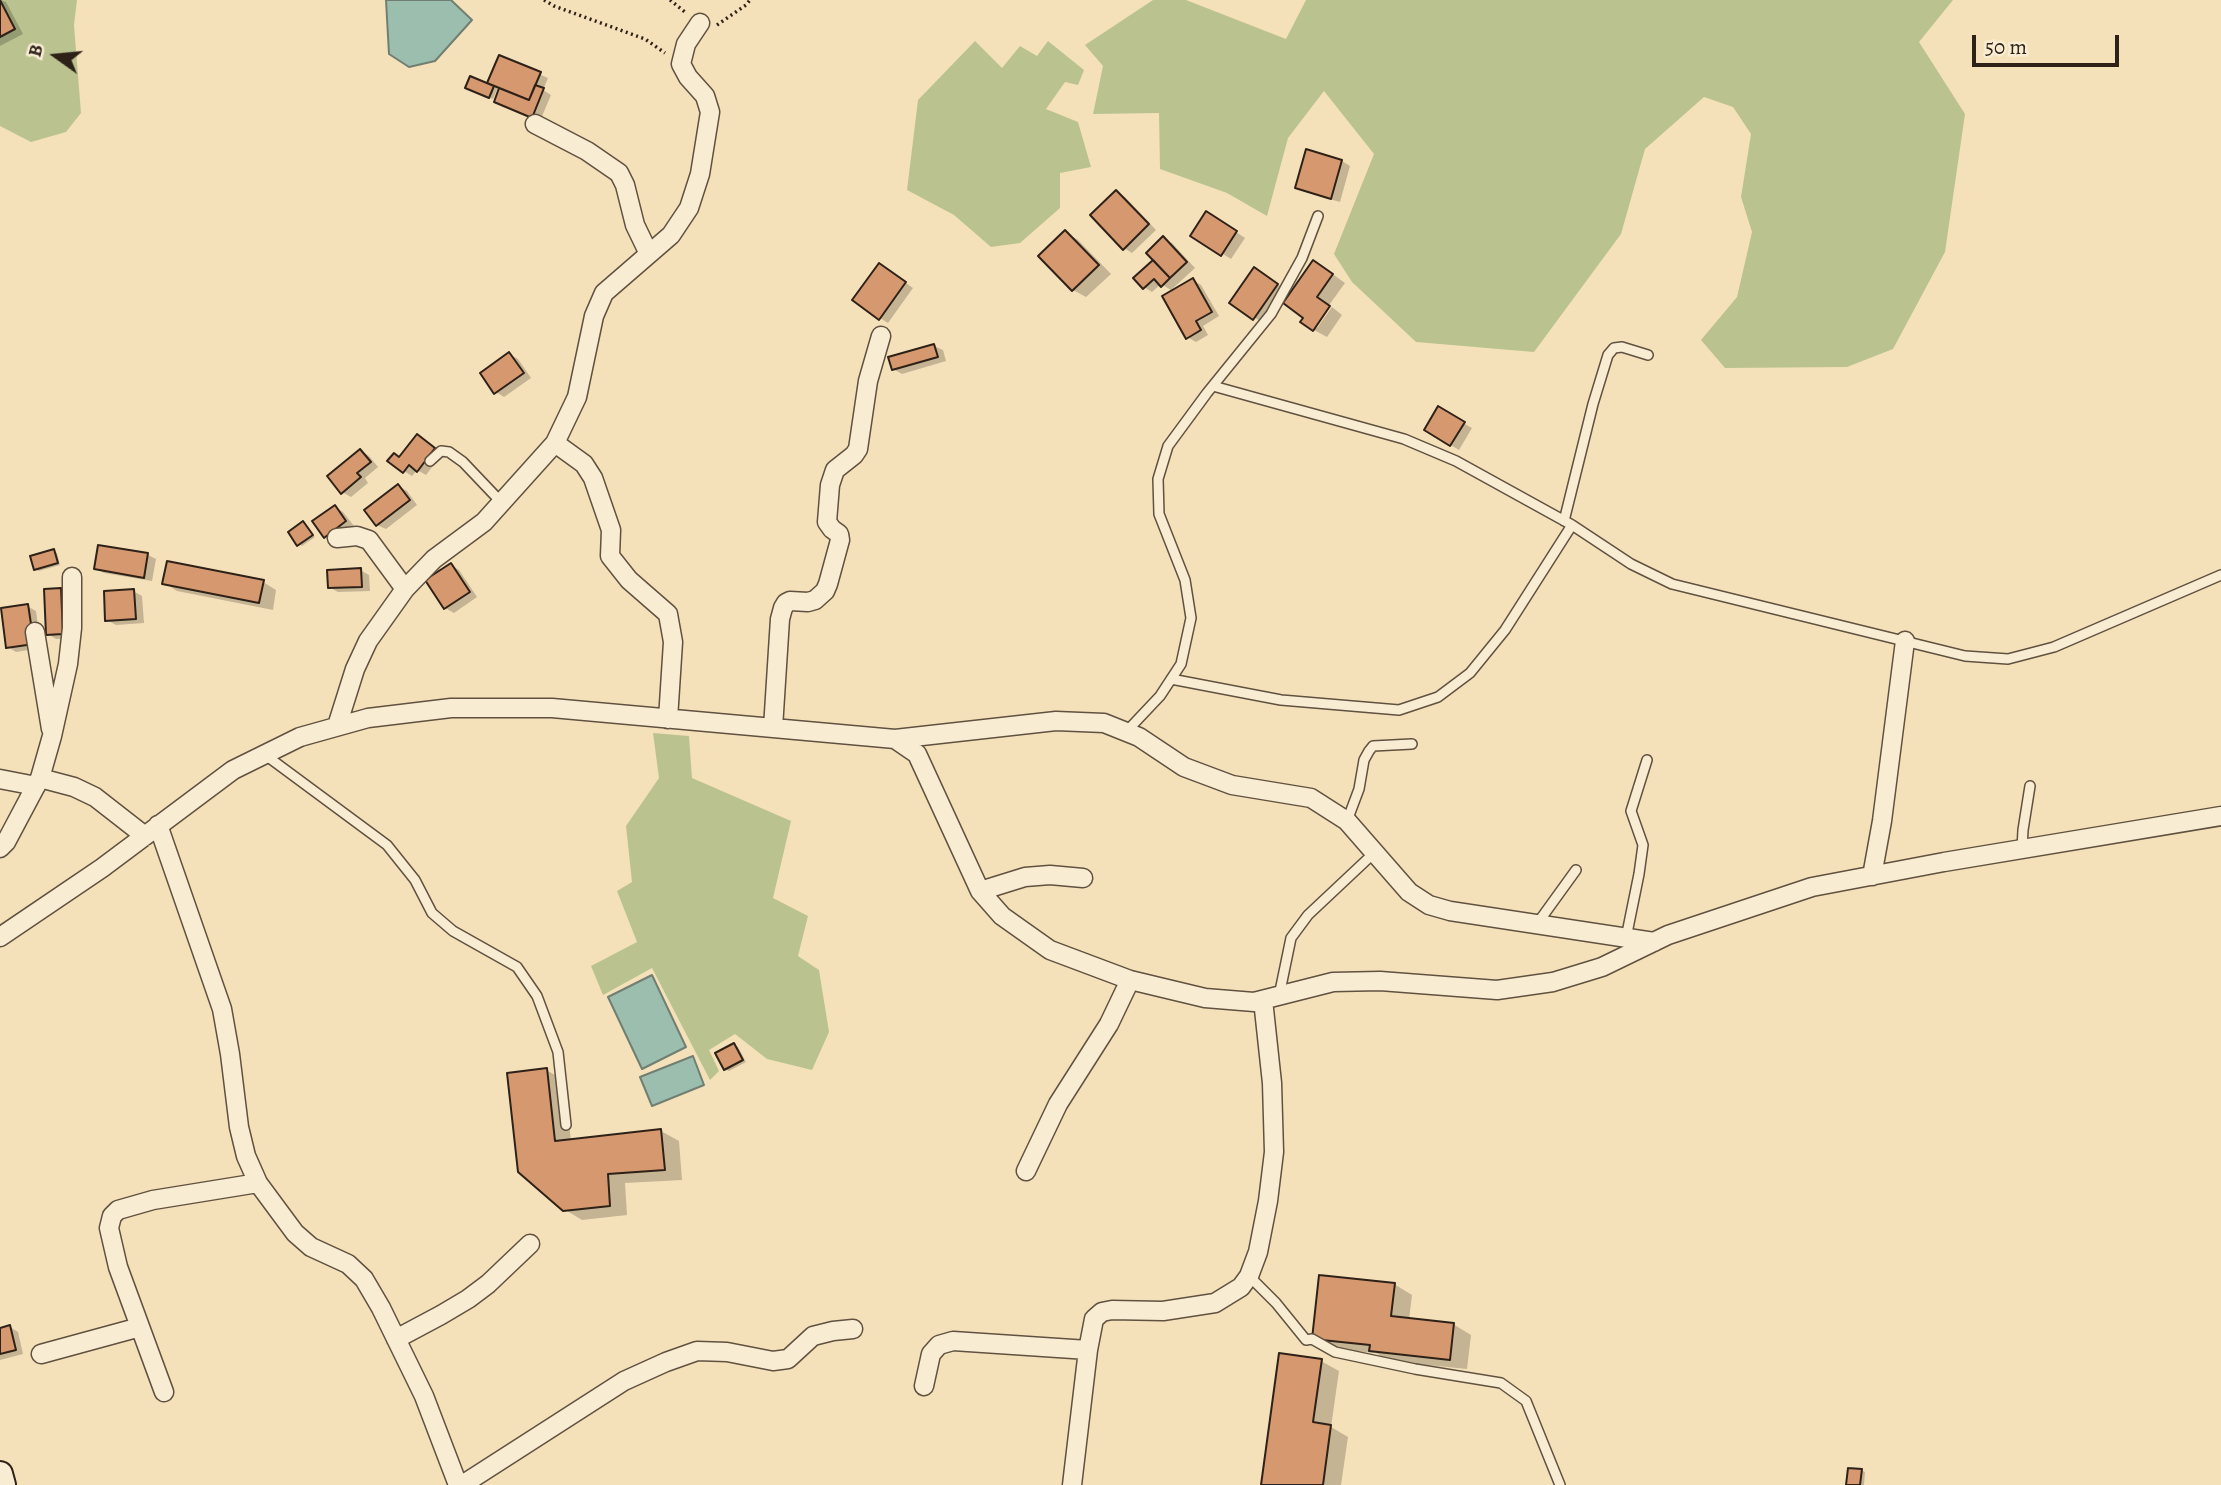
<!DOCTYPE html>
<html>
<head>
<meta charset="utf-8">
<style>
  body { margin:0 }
  #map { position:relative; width:2221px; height:1485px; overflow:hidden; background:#f5e1b9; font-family:Alegreya,serif }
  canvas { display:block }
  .north { position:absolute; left:21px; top:21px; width:70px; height:70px; -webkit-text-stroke:5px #f8ecd2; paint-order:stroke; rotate:285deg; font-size:19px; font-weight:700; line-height:28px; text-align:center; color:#2e2118 }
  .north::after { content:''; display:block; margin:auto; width:24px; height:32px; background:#2e2118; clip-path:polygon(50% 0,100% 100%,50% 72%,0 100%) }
  .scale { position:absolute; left:1972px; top:35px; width:147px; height:32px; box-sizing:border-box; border:4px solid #2e2118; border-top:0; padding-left:9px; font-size:21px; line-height:24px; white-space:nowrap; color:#2e2118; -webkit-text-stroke:5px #f8ecd2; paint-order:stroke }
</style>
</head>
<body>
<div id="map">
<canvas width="2221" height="1485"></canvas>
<div class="north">B</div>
<div class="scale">50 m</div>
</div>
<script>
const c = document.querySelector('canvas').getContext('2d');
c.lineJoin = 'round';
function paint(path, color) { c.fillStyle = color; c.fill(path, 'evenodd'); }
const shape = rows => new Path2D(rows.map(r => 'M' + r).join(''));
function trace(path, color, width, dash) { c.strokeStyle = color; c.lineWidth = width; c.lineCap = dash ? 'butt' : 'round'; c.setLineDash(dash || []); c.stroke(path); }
paint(shape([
  [0,0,77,0,74,25,81,113,66,132,31,142,0,126],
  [1153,0,1186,0,1286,39,1306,0,1953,0,1919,42,1965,114,1945,252,1893,349,1847,367,1725,368,1701,340,1737,297,1752,232,1741,197,1751,134,1733,107,1704,97,1645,149,1621,234,1534,352,1416,342,1352,282,1334,254,1374,154,1324,91,1288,138,1267,216,1227,193,1160,169,1159,113,1093,114,1103,66,1085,45],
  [975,41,1002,68,1020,46,1037,56,1048,41,1084,70,1078,85,1065,82,1046,109,1078,122,1091,167,1060,173,1060,208,1020,243,991,247,954,215,907,190,918,100],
  [653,733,689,736,692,778,791,821,773,898,808,916,798,956,819,970,829,1032,812,1070,767,1059,735,1034,709,1050,719,1071,710,1080,652,968,603,995,591,966,637,942,617,891,632,882,626,826,659,778]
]), '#bac390');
const water = shape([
  [386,0,451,0,472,20,435,61,409,67,389,54,386,0],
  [652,975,686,1047,642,1069,608,997,652,975],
  [693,1056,704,1085,652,1106,640,1077,693,1056]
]);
paint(water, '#9cbeae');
trace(water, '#707f72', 2);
paint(shape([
  [0,0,6,2,23,34,0,46],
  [500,57,548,78,543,90,551,95,540,121,496,101,501,88,498,87,493,99,471,90,488,85],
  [1307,151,1342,161,1350,166,1340,202,1305,192,1297,188],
  [1116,192,1125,197,1156,230,1132,253,1124,248],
  [1215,218,1245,238,1231,259,1192,235],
  [1065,232,1078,240,1111,274,1086,297,1073,290,1041,256],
  [1164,239,1172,243,1195,268,1171,290,1161,284,1152,292,1144,287],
  [888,270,913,288,888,323,880,318],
  [1327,270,1345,283,1314,326,1317,328,1332,307,1342,315,1327,337,1314,330,1305,318],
  [1263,274,1286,290,1263,323,1231,302],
  [1193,280,1201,285,1219,316,1203,326,1208,335,1196,342,1187,337],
  [934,346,943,350,946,361,902,374,893,369],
  [509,354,518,359,531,378,504,397,496,392],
  [1439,409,1472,428,1459,450,1426,430],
  [425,441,442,454,426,475,417,470,412,476,404,471],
  [361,451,369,456,378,467,365,478,368,483,351,497,342,492],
  [398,486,407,491,417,505,386,529,377,525],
  [335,507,343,512,354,526,333,541,325,536],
  [303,523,315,537,302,546,298,544],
  [99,547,148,555,156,559,152,581,104,573,96,569],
  [54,551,57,553,60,565,39,571,36,569],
  [451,565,459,570,477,597,454,613,445,608],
  [360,570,369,575,370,591,338,592,329,587],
  [263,582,276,590,273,610,177,591,164,583],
  [60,589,69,594,71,638,56,639,48,634],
  [133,591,142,596,144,623,116,625,107,620],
  [27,606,36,611,41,648,16,652,8,647],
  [734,1045,738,1047,746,1062,729,1071,725,1069],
  [546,1070,564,1080,571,1141,661,1131,679,1141,682,1180,625,1183,627,1215,582,1220,564,1209,519,1171],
  [1394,1284,1412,1295,1409,1320,1453,1324,1471,1335,1467,1369,1389,1361,1376,1353,1332,1349,1314,1338],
  [10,1327,18,1332,23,1354,0,1360,0,1329],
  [1321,1361,1339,1371,1331,1427,1348,1437,1341,1485,1262,1485],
  [1861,1470,1865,1472,1864,1485,1848,1485]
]), '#0003');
const building = shape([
  [0,0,15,29,0,37,0,0],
  [499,55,541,72,529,100,487,83,499,55],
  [470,76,494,86,489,98,465,88,470,76],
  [535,85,544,88,532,118,494,102,499,88,529,100,535,85],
  [1306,149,1342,160,1331,199,1295,188,1306,149],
  [1116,190,1149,224,1123,250,1090,215,1116,190],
  [1206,211,1237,231,1221,256,1190,236,1206,211],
  [1065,230,1099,265,1072,291,1038,256,1065,230],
  [1163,236,1187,262,1170,278,1146,253,1163,236],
  [1153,260,1170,278,1161,287,1154,279,1143,289,1133,278,1153,260],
  [1313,260,1333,274,1317,297,1330,306,1313,331,1300,322,1303,318,1283,303,1313,260],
  [879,263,906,282,879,320,852,300,879,263],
  [1254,267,1278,284,1253,320,1229,303,1254,267],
  [1193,278,1212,312,1196,321,1201,330,1186,339,1162,296,1193,278],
  [934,344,938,357,892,370,888,357,934,344],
  [509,352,524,373,494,394,480,373,509,352],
  [1438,406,1465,422,1450,446,1424,430,1438,406],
  [417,434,435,448,417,472,409,465,403,473,387,461,394,453,399,457,417,434],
  [360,449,371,462,357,473,361,477,341,494,327,476,360,449],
  [398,484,410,500,376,526,364,510,398,484],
  [335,505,346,521,324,538,312,521,335,505],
  [303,521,313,535,297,546,288,532,303,521],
  [98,545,148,553,144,578,94,569,98,545],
  [54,549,58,563,34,570,30,556,54,549],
  [167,561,264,580,259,603,162,584,167,561],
  [451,563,470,592,444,609,425,580,451,563],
  [361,568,362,587,328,588,327,570,361,568],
  [61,588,63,634,46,635,44,589,61,588],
  [134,589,136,619,105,621,104,591,134,589],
  [28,604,34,644,6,648,1,608,28,604],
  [734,1043,743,1060,724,1070,715,1053,734,1043],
  [547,1068,555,1141,661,1129,665,1170,608,1174,610,1206,563,1211,518,1172,507,1073,547,1068],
  [1319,1275,1395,1283,1391,1316,1454,1323,1450,1360,1369,1351,1370,1345,1312,1339,1319,1275],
  [10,1325,16,1350,0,1354,0,1328,10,1325],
  [1279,1353,1322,1359,1313,1422,1331,1425,1323,1485,1261,1485,1279,1353],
  [1848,1468,1862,1469,1860,1485,1846,1485,1848,1468]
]);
paint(building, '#d6986e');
trace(building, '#2e2118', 2);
const lane = shape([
  [1213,386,1404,439,1456,461,1572,525,1631,564,1672,584,1965,656,2008,659,2054,647,2221,575],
  [430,461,441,451,449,452,463,462,502,503],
  [1564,521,1593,404,1608,355,1614,348,1622,347,1648,355],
  [1171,679,1281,700,1399,710,1438,697,1470,673,1505,630,1572,525],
  [1126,732,1160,696,1181,664,1191,618,1185,580,1159,514,1158,479,1168,446,1207,393,1271,314,1302,258,1318,216],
  [264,754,387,845,415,880,432,913,453,931,517,967,537,996,558,1052,566,1125],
  [1347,821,1359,789,1364,760,1369,751,1373,746,1412,744],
  [2022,849,2023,830,2030,786],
  [1537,924,1576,870],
  [1626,938,1639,874,1643,845,1631,811,1647,760],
  [1279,996,1291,938,1308,915,1374,853],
  [1249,1276,1276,1303,1306,1340,1312,1339,1335,1352,1415,1369,1501,1383,1526,1401,1560,1485]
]);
const street = shape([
  [535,124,587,151,619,173,625,185,635,225,649,254],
  [555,443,584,464,593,478,611,530,610,556,629,580,668,614,673,642,668,719],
  [337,538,357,536,369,540,405,589],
  [35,632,51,729],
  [337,726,355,669,368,641,405,589,434,559,484,522,555,443,577,397,594,316,604,293,671,235,689,208,700,174,710,112,705,96,688,77,681,64,686,44,700,23],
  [773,728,780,619,783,608,786,603,790,601,808,602,815,600,825,591,828,584,840,540,839,534,832,529,827,522,830,485,835,470,854,455,858,449,868,381,881,336],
  [895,739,1056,721,1104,723,1139,737,1184,767,1232,785,1311,798,1347,821,1409,892,1429,905,1450,911,1654,942],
  [40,778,74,787,95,797,145,836],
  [0,779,36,786],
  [158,825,222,1009,230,1054,239,1127,246,1156,258,1183,295,1233,311,1247,348,1264,364,1279,381,1308,424,1396,458,1485],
  [0,848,6,842,40,778,52,736,68,664,72,628,72,577],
  [1872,876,1882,821,1905,641],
  [980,891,1025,877,1050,875,1083,878],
  [0,937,102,868,233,770,300,737,368,718,451,708,552,708,895,739,917,754,980,891,1002,916,1050,950,1130,980,1205,998,1254,1002,1333,982,1380,981,1497,990,1553,982,1602,967,1668,935,1812,887,1944,862,2221,816],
  [1026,1171,1058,1104,1109,1024,1130,980],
  [396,1339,441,1315,468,1299,488,1284,530,1244],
  [41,1354,140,1327],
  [924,1386,931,1354,939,1345,953,1341,1088,1350],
  [164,1392,118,1267,109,1228,112,1216,118,1210,153,1200,258,1183],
  [462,1485,624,1381,666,1362,697,1351,727,1352,773,1361,788,1359,813,1336,833,1331,853,1329],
  [1072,1485,1088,1350,1094,1319,1102,1312,1112,1310,1163,1311,1215,1303,1241,1287,1249,1276,1258,1252,1268,1201,1274,1152,1272,1083,1263,1000]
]);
const secondary = shape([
  [0,1474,3,1485]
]);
trace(lane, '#605140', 12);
trace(street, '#605140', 21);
trace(secondary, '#2e2118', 28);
trace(shape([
  [544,0,554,6,645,39,665,53],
  [670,0,685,12],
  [717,25,746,5,750,0]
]), '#2e2118', 3.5, [2, 3.5]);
trace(lane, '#f8ecd2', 9);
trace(street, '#f8ecd2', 18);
trace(secondary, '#f8ecd2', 24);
</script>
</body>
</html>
